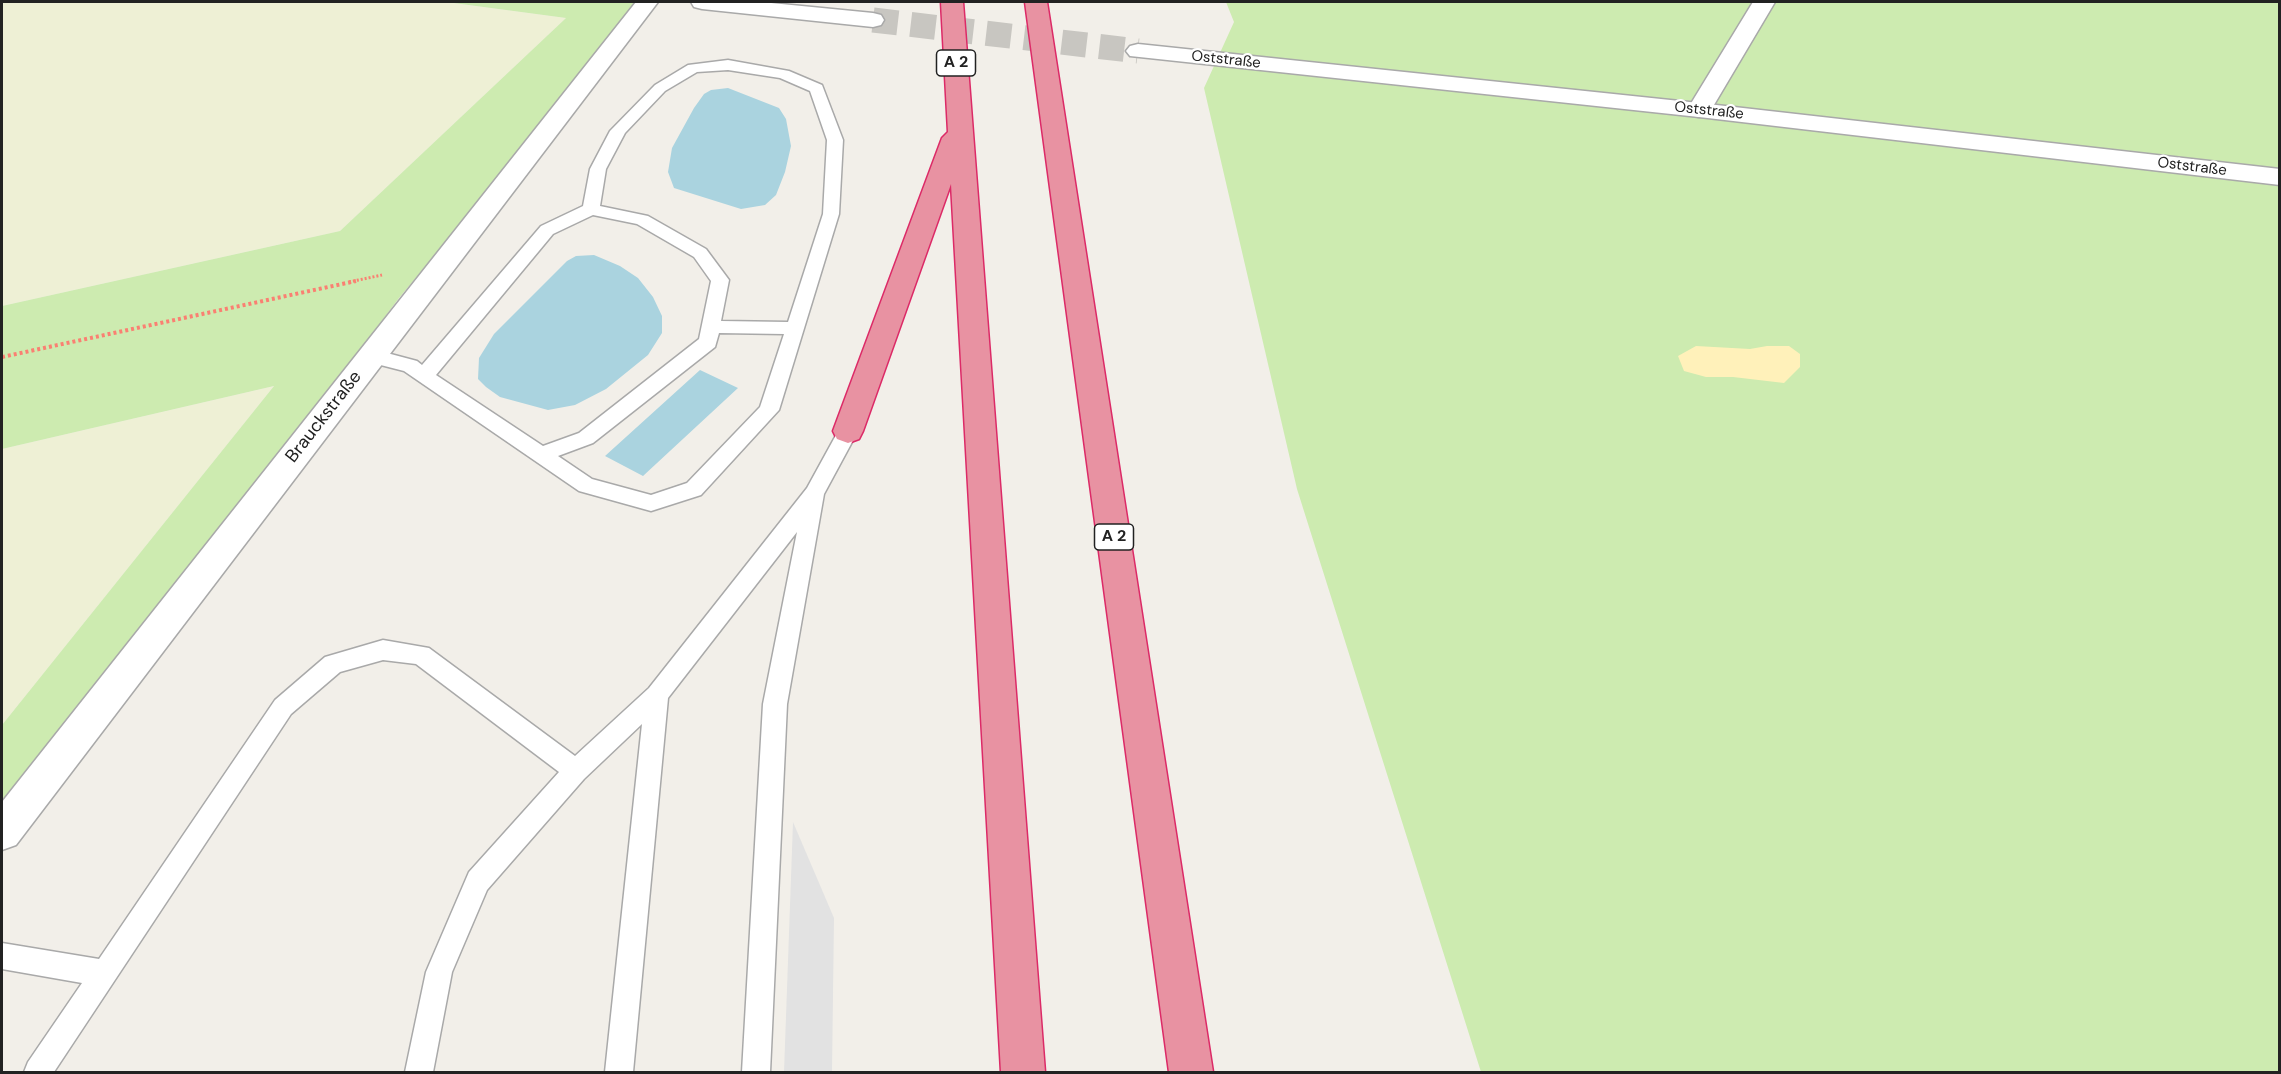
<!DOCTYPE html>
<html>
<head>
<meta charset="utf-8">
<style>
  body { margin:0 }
  #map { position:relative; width:2281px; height:1074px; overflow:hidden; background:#f2efe9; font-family:"DM Sans",sans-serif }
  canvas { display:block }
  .frame { position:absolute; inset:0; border:3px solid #222; pointer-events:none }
</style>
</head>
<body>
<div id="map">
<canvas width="2281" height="1074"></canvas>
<div class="frame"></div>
</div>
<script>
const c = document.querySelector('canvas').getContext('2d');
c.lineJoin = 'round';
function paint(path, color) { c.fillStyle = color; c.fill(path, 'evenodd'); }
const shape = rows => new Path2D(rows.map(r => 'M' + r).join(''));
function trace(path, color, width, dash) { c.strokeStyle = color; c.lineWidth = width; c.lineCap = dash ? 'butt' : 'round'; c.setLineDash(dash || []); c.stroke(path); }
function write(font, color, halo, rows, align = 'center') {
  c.font = font + ' "DM Sans",sans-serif'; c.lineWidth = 4.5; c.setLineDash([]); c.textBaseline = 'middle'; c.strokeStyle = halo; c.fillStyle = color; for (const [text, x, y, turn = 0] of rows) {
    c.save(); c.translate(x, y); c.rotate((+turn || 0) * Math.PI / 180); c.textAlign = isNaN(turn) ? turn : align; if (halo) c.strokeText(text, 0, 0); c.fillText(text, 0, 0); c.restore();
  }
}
paint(shape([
  [2,2,446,2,566,18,340,231,2,306],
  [274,386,2,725,2,449]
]), '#eef0d5');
paint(shape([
  [446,2,646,2,399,298,2,828,2,725,274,386,2,449,2,306,340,231,566,18],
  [1226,2,2279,2,2279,1072,1481,1072,1297,489,1204,88,1234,22]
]), '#cdebb0');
paint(shape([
  [1696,346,1750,349,1767,346,1789,346,1800,354,1800,367,1784,383,1733,377,1706,377,1684,371,1678,356]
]), '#fff1ba');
paint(shape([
  [793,822,834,918,832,1072,784,1072]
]), '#e2e2e2');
paint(shape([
  [728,88,779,108,786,119,791,146,785,172,776,195,765,205,741,209,674,188,668,172,672,148,694,108,704,94,711,90],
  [594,255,620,266,638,278,653,297,662,316,662,333,648,355,606,389,575,405,548,410,500,397,486,387,478,379,479,358,494,334,567,261,576,256],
  [700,370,738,388,643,476,605,456]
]), '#aad3df');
trace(shape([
  [873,20,1138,51]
]), '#c8c6c1', 25, [25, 13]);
const service = shape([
  [728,60,789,71,822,85,843,140,839,214,779,410,701,495,651,511,579,491,404,371,365,361,363,356,365,351,372,349,417,361,422,365,541,226,583,206,590,169,610,131,655,85,688,65,728,60],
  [728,70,780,78,810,91,827,140,823,214,788,322,721,321,729,280,706,249,648,216,600,206,606,169,625,133,665,91,697,72,728,70],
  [593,215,637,224,694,257,711,281,699,339,579,433,543,446,436,375,553,234,593,215],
  [719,333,784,334,760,407,687,483,651,495,592,479,558,456,593,443,715,347,719,333],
  [848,424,855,426,858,431,824,494,787,704,770,1072,742,1072,763,704,797,532,668,698,633,1072,605,1072,642,724,584,779,487,890,452,972,433,1072,405,1072,426,972,469,872,559,772,416,664,383,660,340,672,291,714,54,1072,24,1072,28,1062,82,983,2,969,2,943,99,959,275,700,325,657,383,640,429,648,575,756,649,688,807,488,841,426,848,424]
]);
const minor = shape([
  [636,2,658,2,16,845,2,850,2,802,636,2],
  [1753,2,1775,2,1708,115,1699,117,1690,115,1687,110,1753,2]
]);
const tertiary = shape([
  [691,2,761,2,873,13,881,15,884,20,881,25,873,27,702,9,694,7,691,2],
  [1138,44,1699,103,2280,169,2280,185,1699,117,1130,56,1126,51,1130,46,1138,44]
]);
const motorway = shape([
  [941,2,963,2,1045,1072,1001,1072,951,184,863,431,859,439,848,443,837,439,833,431,942,138,948,132,941,2],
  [1025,2,1047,2,1213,1072,1169,1072,1025,2]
]);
trace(service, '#a9a9a9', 3);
trace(minor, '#a9a9a9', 3);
trace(tertiary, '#a9a9a9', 3);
trace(motorway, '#dc2a67', 3);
trace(shape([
  [349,282,382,275]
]), '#fa8072', 3, [2, 2]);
trace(shape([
  [2,357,356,281]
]), '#fa8072', 4, [3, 3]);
paint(service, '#fff');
paint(minor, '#fff');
paint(tertiary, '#fff');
paint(motorway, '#e892a2');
write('15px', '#222', '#fff', [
  ["Oststraße",1226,60,6],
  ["Oststraße",1709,111,6],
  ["Oststraße",2192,167,7]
]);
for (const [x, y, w] of [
  [956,63,39],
  [1114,537,39]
]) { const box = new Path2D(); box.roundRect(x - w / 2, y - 13, w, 26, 4.5); c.fillStyle = '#fff'; c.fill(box); trace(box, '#222', 1.5); }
write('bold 16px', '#222', null, [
  ["A 2",956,63],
  ["A 2",1114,537]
]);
write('18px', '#222', '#fff', [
  ["Brauckstraße",324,417,-52]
]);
</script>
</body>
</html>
